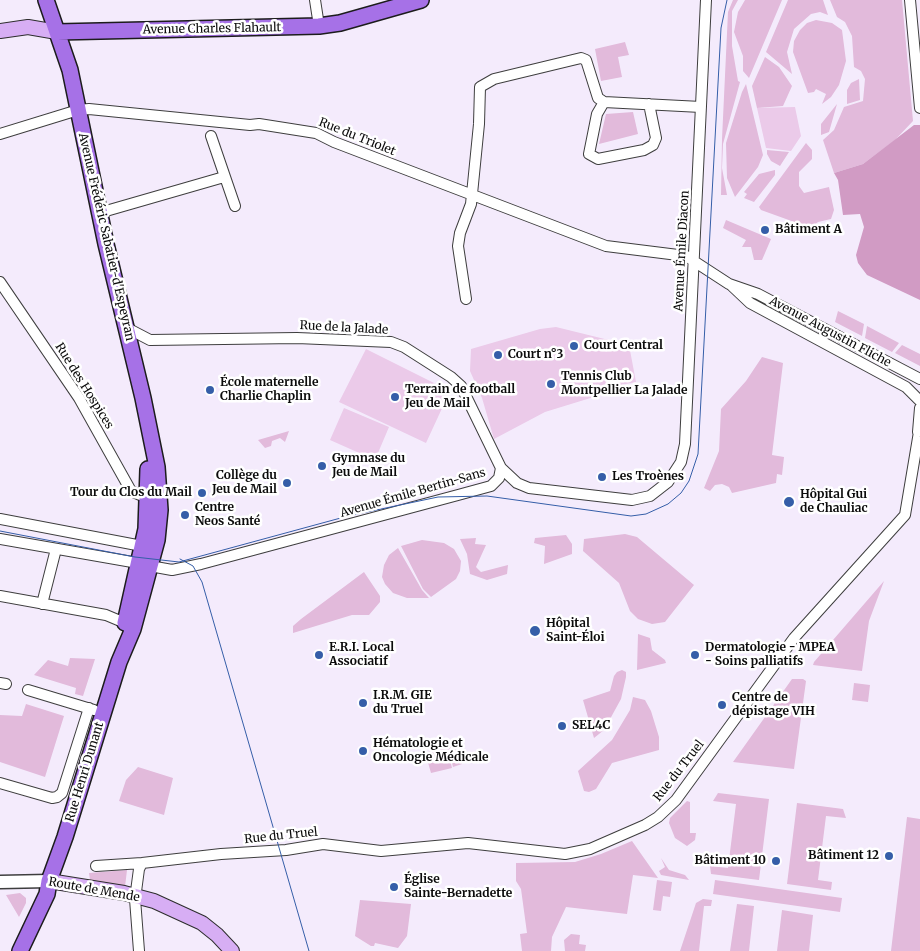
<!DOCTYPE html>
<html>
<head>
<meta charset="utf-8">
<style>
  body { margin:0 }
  canvas { display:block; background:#f4ebfc }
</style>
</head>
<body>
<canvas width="920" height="951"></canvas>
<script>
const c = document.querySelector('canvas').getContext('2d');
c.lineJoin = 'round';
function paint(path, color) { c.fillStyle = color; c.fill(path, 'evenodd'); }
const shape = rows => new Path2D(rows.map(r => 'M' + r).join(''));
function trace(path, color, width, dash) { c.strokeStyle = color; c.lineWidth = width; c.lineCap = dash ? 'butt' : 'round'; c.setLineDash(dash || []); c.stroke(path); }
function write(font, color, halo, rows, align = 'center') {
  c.font = font + ' Merriweather,serif'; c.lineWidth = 5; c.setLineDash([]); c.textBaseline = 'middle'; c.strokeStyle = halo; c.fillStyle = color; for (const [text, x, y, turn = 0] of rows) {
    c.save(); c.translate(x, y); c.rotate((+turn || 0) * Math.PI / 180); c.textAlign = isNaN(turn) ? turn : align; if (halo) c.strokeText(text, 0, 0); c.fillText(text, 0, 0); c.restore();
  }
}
paint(shape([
  [733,0,738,0,732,11,732,46,738,81,740,82,723,144,722,168,727,195,721,195,722,139,728,12],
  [745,0,782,0,749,78,743,71,743,56,734,32,738,12],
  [788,0,823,0,828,15,820,12,811,14,794,29,787,52,792,74,766,52],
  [830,0,902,0,913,121,895,140,863,164,834,173,823,140,834,130,844,107,863,101,865,79,861,71,854,67,852,36,845,22,837,17],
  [816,20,832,23,842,30,846,61,839,85,831,97,822,104,826,94,816,89,814,92,808,93,793,52,794,41,800,30,807,23],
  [625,42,629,55,618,57,622,77,601,81,595,49],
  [765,57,779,67,792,86,783,106,757,108,752,86],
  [859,79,860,100,847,104,847,90,851,83],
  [746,84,763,155,758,167,735,197,727,178,726,143,742,92],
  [837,104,829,132,821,135,821,124],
  [633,112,638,134,599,144,606,114],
  [806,143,812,150,812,159,799,172,799,186,804,193,829,187,834,210,831,219,818,222,811,228,761,210,759,207],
  [767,150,789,152,780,166,771,161,767,154],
  [775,170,775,175,754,202,744,198,747,194,744,192,759,174],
  [726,220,771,239,762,260,754,260,751,247,742,247,746,240,723,228],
  [838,311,864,324,862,336,835,322],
  [867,326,899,343,892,352,865,338],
  [902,345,920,354,920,366,895,353],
  [762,357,783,363,772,455,784,457,782,475,777,474,776,483,732,493,729,487,722,484,715,485,710,491,704,488,719,451,721,409,746,381],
  [289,431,285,442,280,438,272,441,271,446,265,448,258,440],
  [625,534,637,537,694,585,665,622,652,624,638,619,630,611,619,583,583,551,584,539],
  [566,535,572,544,572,554,544,564,545,546,534,543,535,538],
  [476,538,475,544,486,545,476,567,481,572,508,565,507,574,487,580,470,574,467,554,460,539],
  [422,540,444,543,454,549,461,561,460,571,456,579,431,597,423,589,401,546],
  [398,548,422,590,429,598,407,598,393,593,385,584,382,577,384,565,389,555],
  [364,572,380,596,380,602,369,615,352,615,293,633,293,626,301,619],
  [884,581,869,621,862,671,813,665,814,662],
  [638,634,650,638,652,650,665,660,666,663,637,670],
  [70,658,95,659,83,696,75,694,76,688,34,675,48,660,68,666],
  [622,670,626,672,626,677,621,699,604,730,594,738,583,700,610,691,614,676,617,672],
  [792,679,803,679,806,681,794,769,733,762],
  [854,683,870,685,868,702,852,700],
  [633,697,645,700,651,711,659,737,659,750,612,763,596,789,589,792,584,791,578,771,612,740,630,710],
  [26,704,64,716,45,777,0,762,0,715,22,716],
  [445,739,452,768,431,773,427,759,429,750,434,742],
  [457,745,462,764,453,767,448,747],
  [138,767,173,778,164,815,119,801,126,780],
  [718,793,769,799,759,880,711,874,710,866,728,868,736,804,713,801],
  [687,801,690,802,690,833,696,833,695,840,687,846,675,838,669,823,670,818],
  [797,803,843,809,846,818,826,816,818,880,832,882,831,890,787,884],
  [907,817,920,819,920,951,891,951],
  [632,841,658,878,633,875,627,914,566,907,552,937,551,951,522,951,520,934,527,933,521,889,516,881,516,863,575,862,601,854],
  [661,858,669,870,685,875,689,880,661,875,659,871,665,867],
  [127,870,125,887,90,880,89,873],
  [657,880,672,882,670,897,663,896,661,911,653,910],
  [715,880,842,898,840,912,713,894],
  [20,893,26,898,26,903,19,917,6,895],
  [703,899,712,900,711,906,704,906,699,951,680,951,696,903],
  [360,900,411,904,407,936,398,948,375,943,374,946,371,946,355,936],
  [737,904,754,906,749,951,730,951],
  [782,910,813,915,809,951,777,951],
  [571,934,580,935,579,944,586,945,585,951,565,951,564,940]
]), '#e2badb');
paint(shape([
  [914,125,920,125,920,300,867,275,858,263,856,255,864,227,860,214,843,215,838,180,834,173,863,164]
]), '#d19bc4');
paint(shape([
  [795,107,801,136,791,151,766,148,757,108],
  [556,327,629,345,636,382,616,386,597,396,545,412,494,439,482,398,470,371,471,349,540,329],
  [366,349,450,391,426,443,339,402],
  [344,408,389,427,375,460,330,440]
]), '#ebcae9');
const minor = shape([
  [315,0,319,26],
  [910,0,920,108],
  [604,102,597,114,589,154,598,159,644,150,653,145,656,138,649,104],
  [0,134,78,110,89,109,250,125,259,124,316,133,334,142,606,246,686,256,729,284,758,294,920,379],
  [211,136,235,206],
  [99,213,224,177],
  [0,282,79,398,131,491,140,495,148,494],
  [732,286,750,303,906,387,920,401],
  [466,299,458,246,460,233,471,204,479,124,480,87,494,79,581,58,586,60,598,98,604,102,701,107],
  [127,328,150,340,297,338,391,342,404,347,451,377,461,386,501,468,517,483,529,488,632,500,650,496,668,482,681,462,685,444,706,0],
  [918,432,920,408],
  [0,519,142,546],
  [0,539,138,563],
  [150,566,172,570,201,564,458,495,491,486,499,478,501,468],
  [0,596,106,615,125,623],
  [42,604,56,549],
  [0,683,6,684],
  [28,690,94,710],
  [0,783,52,798,57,797,62,793,89,708],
  [96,866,142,863,221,854,286,850,323,844,381,851,468,843,565,854,590,849,645,825,658,817,676,800,794,638,905,515,920,426],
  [139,951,135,899,139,869,142,863]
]);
const tertiary = shape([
  [0,882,49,881]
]);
const secondary = shape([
  [0,31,28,27,57,32],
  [49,881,124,893,154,901,202,923,217,935,232,951]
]);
const primary = shape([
  [57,32,319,26,340,23,421,0],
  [125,623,146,529,148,469],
  [20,951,47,894,49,881,65,837,119,662,133,629,157,540,160,510,157,467,143,398,106,244,70,70,46,0]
]);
trace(minor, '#3e3e3e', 12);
trace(tertiary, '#3e3e3e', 15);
trace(secondary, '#2d2d2d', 16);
trace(primary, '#1c1c1c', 18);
trace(minor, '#fff', 10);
trace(tertiary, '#fff', 12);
trace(secondary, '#d7aef4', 14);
trace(primary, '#a671e7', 15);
trace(shape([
  [0,531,135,557,179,562,348,516,438,497,487,496,631,516,646,514,668,504,681,493,689,481,698,454,721,28,727,0],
  [180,559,193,566,202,582,309,951]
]), '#355ea8', 1);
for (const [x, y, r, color] of [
  [765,230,5,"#355ea8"],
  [574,346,5,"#355ea8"],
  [498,355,5,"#355ea8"],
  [551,384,5,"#355ea8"],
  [210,390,5,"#355ea8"],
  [395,397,5,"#355ea8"],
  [322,466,5,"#355ea8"],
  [602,477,5,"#355ea8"],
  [287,483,5,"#355ea8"],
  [202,493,5,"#355ea8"],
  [789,502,6,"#355ea8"],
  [185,515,5,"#355ea8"],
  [535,631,6,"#355ea8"],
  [319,655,5,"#355ea8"],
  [695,655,5,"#355ea8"],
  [363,703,5,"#355ea8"],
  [722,705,5,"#355ea8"],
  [562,726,5,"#355ea8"],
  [363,751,5,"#355ea8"],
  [889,856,5,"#355ea8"],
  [776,861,5,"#355ea8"],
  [394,887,5,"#355ea8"]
]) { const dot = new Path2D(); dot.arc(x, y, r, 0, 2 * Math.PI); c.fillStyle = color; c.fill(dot); trace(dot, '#fff', 2); }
write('12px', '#0b0b0b', '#fff', [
  ["Avenue Charles Flahault",212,29,-1],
  ["Rue du Triolet",357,137,22],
  ["Avenue Frédéric Sabatier-d'Espeyran",106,237,77],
  ["Avenue Émile Diacon",682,251,-87],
  ["Rue de la Jalade",344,328,3],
  ["Avenue Augustin Fliche",830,332,28],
  ["Rue des Hospices",84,386,58],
  ["Avenue Émile Bertin-Sans",413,493,-16],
  ["Rue du Truel",679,771,-52],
  ["Rue Henri Dunant",85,772,-73],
  ["Rue du Truel",281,836,-6],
  ["Route de Mende",94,890,10]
]);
write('bold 12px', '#0b0b0b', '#fff', [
  ["Bâtiment A",775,230],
  ["Court Central",584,346],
  ["Court n°3",508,355],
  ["Tennis Club",561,377],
  ["Montpellier La Jalade",561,391],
  ["École maternelle",220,383],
  ["Charlie Chaplin",220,397],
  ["Terrain de football",405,390],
  ["Jeu de Mail",405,404],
  ["Gymnase du",332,459],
  ["Jeu de Mail",332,473],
  ["Collège du",277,476,"right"],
  ["Jeu de Mail",277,490,"right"],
  ["Les Troènes",612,477],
  ["Tour du Clos du Mail",192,493,"right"],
  ["Hôpital Gui",800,495],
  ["de Chauliac",800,509],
  ["Centre",195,508],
  ["Neos Santé",195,522],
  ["Hôpital",546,624],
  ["Saint-Éloi",546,638],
  ["E.R.I. Local",329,648],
  ["Associatif",329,662],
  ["Dermatologie - MPEA",705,648],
  ["- Soins palliatifs",705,662],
  ["I.R.M. GIE",373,696],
  ["du Truel",373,710],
  ["Centre de",732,698],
  ["dépistage VIH",732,712],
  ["SEL4C",572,726],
  ["Hématologie et",373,744],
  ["Oncologie Médicale",373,758],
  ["Bâtiment 12",879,856,"right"],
  ["Bâtiment 10",766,861,"right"],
  ["Église",404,880],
  ["Sainte-Bernadette",404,894]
], 'left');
</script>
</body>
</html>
